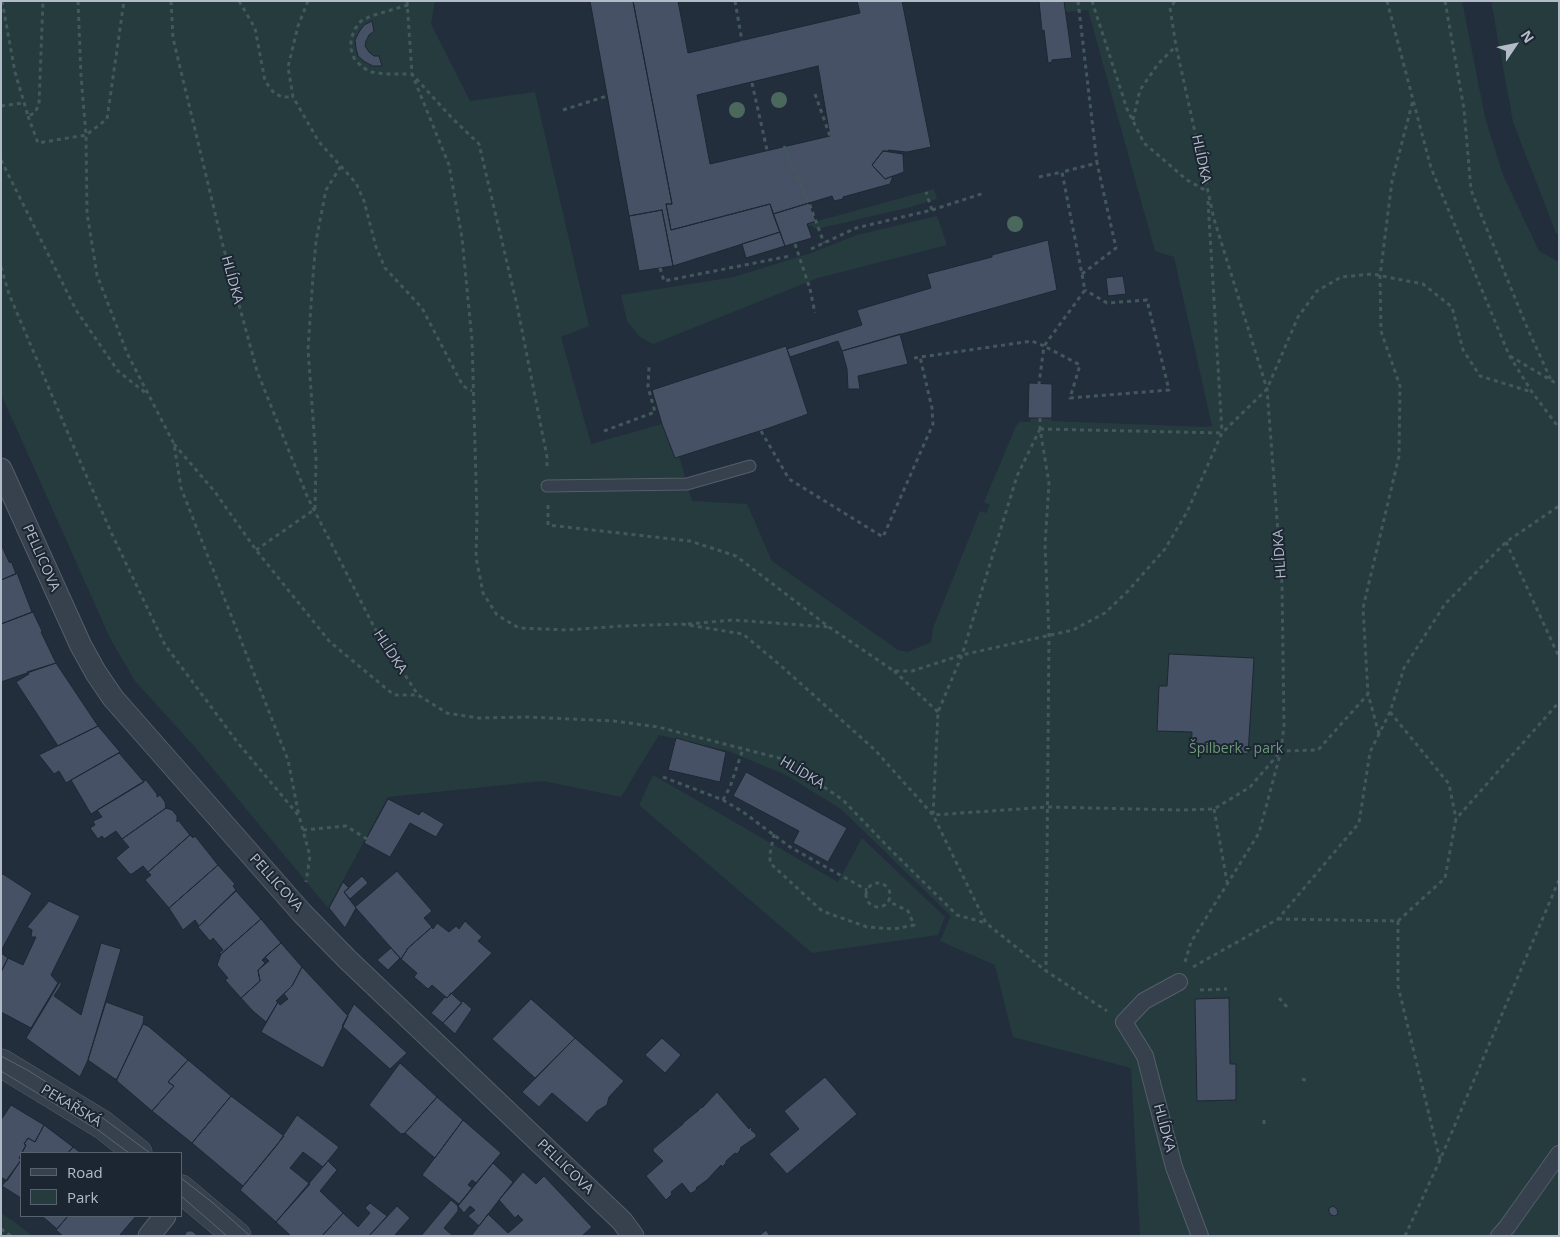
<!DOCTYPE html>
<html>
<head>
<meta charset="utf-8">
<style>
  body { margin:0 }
  #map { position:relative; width:1560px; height:1237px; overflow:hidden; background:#232e3d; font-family:"Open Sans",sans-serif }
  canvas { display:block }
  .frame { position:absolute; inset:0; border:2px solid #b3bbc9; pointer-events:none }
  .legend { position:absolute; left:20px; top:1152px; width:162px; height:65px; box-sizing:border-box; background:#1c2532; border:1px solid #58616e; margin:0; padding:6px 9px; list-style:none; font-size:15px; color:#b3bbc9 }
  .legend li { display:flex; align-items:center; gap:10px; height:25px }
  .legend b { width:25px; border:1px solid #58616e }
  .north { position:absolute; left:1490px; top:20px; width:50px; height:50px; -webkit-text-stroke:4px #1c2532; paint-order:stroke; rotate:56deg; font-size:14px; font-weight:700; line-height:20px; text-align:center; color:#b3bbc9 }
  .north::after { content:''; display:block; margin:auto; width:18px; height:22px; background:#b3bbc9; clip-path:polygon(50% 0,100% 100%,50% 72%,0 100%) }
</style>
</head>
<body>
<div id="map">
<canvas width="1560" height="1237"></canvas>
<div class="frame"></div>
<ul class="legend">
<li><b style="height:6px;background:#37404d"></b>Road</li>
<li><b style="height:14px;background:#253b3e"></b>Park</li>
</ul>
<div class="north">N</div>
</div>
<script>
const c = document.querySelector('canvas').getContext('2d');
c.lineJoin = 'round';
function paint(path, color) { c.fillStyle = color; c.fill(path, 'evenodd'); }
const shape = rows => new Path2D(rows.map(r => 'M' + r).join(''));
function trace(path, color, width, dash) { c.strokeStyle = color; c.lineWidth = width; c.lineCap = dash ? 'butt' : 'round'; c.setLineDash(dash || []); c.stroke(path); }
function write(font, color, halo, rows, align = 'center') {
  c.font = font + ' "Open Sans",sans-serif'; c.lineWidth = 4; c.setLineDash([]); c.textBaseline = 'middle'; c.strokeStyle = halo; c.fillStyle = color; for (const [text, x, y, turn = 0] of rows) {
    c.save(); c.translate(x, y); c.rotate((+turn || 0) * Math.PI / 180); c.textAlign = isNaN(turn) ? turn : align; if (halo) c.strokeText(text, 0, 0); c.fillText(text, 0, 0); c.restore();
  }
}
paint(shape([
  [1,1,435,1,431,24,470,101,535,92,589,326,561,337,591,444,662,424,675,457,679,456,692,501,747,504,772,561,898,650,908,652,931,642,933,628,980,511,986,513,990,505,984,502,1016,426,1020,422,1030,422,1031,418,1052,418,1051,421,1206,427,1212,426,1174,257,1155,251,1088,10,1065,12,1064,1,1462,1,1485,117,1503,175,1539,251,1559,262,1559,1236,1140,1236,1131,1068,1013,1037,995,965,940,941,951,916,841,809,786,775,728,751,659,735,621,797,543,781,388,797,328,908,194,746,135,681,110,638,1,394],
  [1491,1,1559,1,1559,235,1556,233,1513,122],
  [934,189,937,199,911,207,817,229,807,224],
  [937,216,947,245,818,278,653,344,640,337,627,321,621,295,734,277,811,253,857,235],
  [653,775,838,882,862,838,945,917,938,935,812,953,639,805],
  [1,1213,16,1223,32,1236,1,1236]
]), '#253b3e');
const building = shape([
  [590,1,633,1,672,204,666,204,671,230,770,204,780,232,673,266,662,210,629,216,590,1],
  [633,1,678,1,688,53,860,13,857,1,902,1,931,147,907,152,888,150,889,151,883,151,872,165,885,179,893,176,890,184,843,197,843,199,834,201,832,196,773,214,770,204,671,230,666,204,672,204,633,1],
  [818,66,830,136,710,164,697,95,818,66],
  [1039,1,1064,1,1072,58,1052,60,1052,62,1048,63,1044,30,1042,31,1039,1],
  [372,21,374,31,369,35,366,41,365,46,369,52,374,56,379,56,382,66,373,66,365,62,358,56,356,48,355,40,359,32,364,25,372,21],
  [883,151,903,154,904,172,885,179,872,165,883,151],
  [809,203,816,221,807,224,812,238,785,246,773,214,809,203],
  [662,210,673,266,639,271,629,216,662,210],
  [780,232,785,246,746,258,742,244,780,232],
  [1048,240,1057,290,842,351,838,341,790,357,787,349,862,325,857,310,931,288,927,274,992,257,992,255,1048,240],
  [1123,276,1126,294,1108,296,1106,278,1123,276],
  [900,334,908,364,858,376,860,389,848,389,847,369,842,351,900,334],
  [786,346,808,414,769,428,675,458,662,424,652,390,786,346],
  [1029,383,1052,384,1052,418,1028,418,1029,383],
  [1,544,9,562,12,563,16,574,1,580,1,544],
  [17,573,32,612,1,624,1,580,17,573],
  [33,612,42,631,41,632,56,663,1,682,1,624,33,612],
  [1169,654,1254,658,1248,754,1191,749,1192,732,1157,731,1159,686,1167,686,1169,654],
  [56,663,98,726,58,746,16,682,29,674,27,672,56,663],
  [98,726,120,752,66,783,59,771,54,774,39,755,98,726],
  [676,738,726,752,720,782,668,770,676,738],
  [119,753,144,782,91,814,71,780,119,753],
  [746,772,847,828,828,862,793,843,799,831,733,796,746,772],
  [146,780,157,794,157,797,160,795,165,802,166,808,122,839,116,831,104,839,102,836,98,839,90,828,95,825,93,821,102,817,97,810,146,780],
  [388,799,419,815,422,811,444,824,436,837,410,823,390,857,364,843,388,799],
  [166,808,172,810,177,816,177,822,178,820,190,835,148,872,143,866,132,874,130,874,116,858,129,847,122,839,166,808],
  [190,835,193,838,195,836,218,865,169,908,145,880,151,875,148,872,190,835],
  [218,865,235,884,233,886,236,890,199,926,195,920,183,930,169,908,218,865],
  [397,871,432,911,424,918,432,927,408,948,401,959,355,907,397,871],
  [3,874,32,893,1,951,1,876,3,874],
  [362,876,368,883,350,899,344,892,362,876],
  [343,882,349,888,344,892,356,908,345,928,329,908,343,882],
  [236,891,261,919,221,954,219,953,223,950,213,938,210,941,198,927,236,891],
  [49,901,80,916,51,975,58,983,31,1028,1,1012,1,972,8,958,23,965,36,937,31,937,32,930,27,927,49,901],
  [261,919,281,943,262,960,265,963,258,970,260,981,241,998,225,980,228,978,217,965,221,954,261,919],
  [465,921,482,937,478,941,492,953,447,998,432,985,428,989,414,977,417,973,401,959,408,948,432,927,433,929,437,923,449,932,456,926,459,929,465,921],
  [101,943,121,949,88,1060,80,1077,26,1038,61,980,61,985,54,996,81,1015,101,943],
  [281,943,302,967,292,986,276,1001,278,1002,266,1022,253,1011,241,998,260,981,258,970,269,961,265,957,281,943],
  [391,948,400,958,388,970,377,960,391,948],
  [1,953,8,958,1,972,1,953],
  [302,967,348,1016,323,1068,261,1032,278,1002,280,1005,288,999,284,994,292,986,302,967],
  [451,993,462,1003,443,1023,431,1013,445,997,447,998,451,993],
  [1229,998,1230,1064,1236,1064,1236,1100,1197,1101,1195,999,1229,998],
  [531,999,575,1038,535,1078,492,1039,531,999],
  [463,1001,472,1009,455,1034,443,1023,463,1001],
  [106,1002,144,1016,143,1024,117,1079,115,1079,88,1060,106,1002],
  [354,1004,407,1053,390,1069,342,1026,354,1004],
  [143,1024,148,1026,188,1060,168,1082,174,1086,152,1111,117,1081,117,1079,143,1024],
  [575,1038,624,1081,609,1097,607,1105,597,1111,587,1123,552,1093,539,1107,522,1092,575,1038],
  [662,1038,681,1055,665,1073,645,1055,662,1038],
  [188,1060,231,1096,192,1143,152,1111,174,1086,168,1082,188,1060],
  [400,1063,437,1097,405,1133,401,1134,369,1105,400,1063],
  [825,1077,857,1114,787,1174,769,1154,799,1129,784,1111,825,1077],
  [717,1092,749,1129,751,1127,752,1129,751,1130,756,1134,756,1137,740,1148,741,1149,737,1154,735,1153,726,1161,726,1163,722,1167,721,1165,707,1180,696,1188,697,1189,692,1193,690,1193,682,1183,671,1192,672,1194,666,1200,646,1176,663,1161,653,1151,653,1149,683,1124,683,1123,699,1110,697,1110,703,1107,717,1092],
  [231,1096,284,1136,243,1186,192,1143,231,1096],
  [437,1097,463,1120,435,1158,405,1133,437,1097],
  [11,1105,44,1125,35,1142,28,1138,24,1144,26,1145,19,1158,21,1160,7,1181,1,1177,1,1120,11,1105],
  [297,1115,339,1147,323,1167,303,1152,290,1168,310,1184,276,1222,240,1190,277,1145,297,1115],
  [463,1120,501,1153,476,1183,472,1180,468,1185,472,1188,459,1204,422,1175,463,1120],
  [44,1125,73,1147,68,1153,22,1153,26,1145,24,1144,28,1138,35,1142,44,1125],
  [73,1147,81,1153,68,1153,73,1147],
  [21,1160,21,1198,2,1186,21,1160],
  [328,1161,337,1170,320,1191,343,1213,322,1236,291,1236,276,1222,328,1161],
  [493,1163,513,1182,479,1226,468,1216,475,1210,470,1206,464,1213,458,1206,493,1163],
  [523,1172,536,1184,544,1176,592,1227,582,1236,473,1236,472,1235,488,1214,508,1233,523,1220,518,1215,515,1218,499,1200,523,1172],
  [451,1200,458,1206,458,1211,444,1228,453,1236,421,1236,451,1200],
  [370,1203,387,1216,369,1236,322,1236,343,1213,358,1227,370,1213,365,1208,370,1203],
  [397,1206,410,1218,394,1236,369,1236,397,1206],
  [1333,1206,1337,1209,1338,1213,1335,1216,1331,1215,1329,1212,1329,1208,1333,1206],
  [42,1216,68,1216,57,1229,42,1216],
  [68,1216,136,1216,119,1236,63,1236,56,1230,68,1216],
  [766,1230,770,1236,759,1236,766,1230],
  [187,1231,192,1231,198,1236,184,1236,187,1231]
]);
paint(building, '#475165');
trace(building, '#1e2734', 1);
const service = shape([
  [547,486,687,484,750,466]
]);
const pedestrian = shape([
  [1179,982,1144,1001,1124,1022,1145,1056,1174,1167,1200,1236],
  [1499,1236,1507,1227,1559,1154]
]);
const minor = shape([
  [1,469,81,646,96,673,113,698,302,913,347,959,622,1221,633,1236],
  [149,1236,165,1216]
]);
const tertiary = shape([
  [1,1063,103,1125,138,1153],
  [181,1189,237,1236]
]);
trace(service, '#555e6b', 13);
trace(pedestrian, '#555e6b', 18);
trace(minor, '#555e6b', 23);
trace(tertiary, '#555e6b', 29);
trace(shape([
  [2,1,15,72,28,116,35,113,39,104,43,1],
  [78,1,81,76,86,135,87,213,97,275,127,353,174,444,181,488,288,760,299,816],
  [171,1,173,38,222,242,257,371,307,496,374,627,418,695,447,713,478,718,528,717,614,721,658,727,783,759,843,800,892,851,957,915,986,923],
  [239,1,255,28,265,81,274,93,282,97,293,97],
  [308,1,298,26,288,67,293,97,319,142,356,183,364,201,376,247,385,268,422,308,463,386,472,391],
  [407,1,412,74,449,165,462,238,472,340,477,516,476,557,483,593,497,615,519,628,567,630,622,626,682,624],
  [735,1,742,41],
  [1078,1,1097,163,1062,172,1085,290,1044,346,1080,365,1070,398,1169,390,1147,300,1107,303,1085,290],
  [1092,1,1127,109,1144,143,1187,180,1208,192],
  [1387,1,1431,168,1509,355,1532,392,1559,428],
  [1445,1,1464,109,1471,190,1526,325,1551,380],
  [408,5,371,16,361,21,355,29,351,39,351,49,354,58,362,67,371,72,385,74,412,74,451,117,479,144,517,305,547,457,547,466],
  [752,83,767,150],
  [815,94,830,136],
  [1,106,23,103],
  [563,110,607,96],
  [28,116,38,143,86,135,107,119,124,1],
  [1133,120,1140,90,1158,64,1176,46],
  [784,146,809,203,824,243],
  [1,160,76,310,118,371,147,394],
  [1039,177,1062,172],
  [1208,201,1222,432],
  [932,210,984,193],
  [811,249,856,228,932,210,926,192],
  [1,267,9,294,76,452,111,532,165,645,238,743,299,816,310,856,306,882],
  [660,268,664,281,790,256],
  [1082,274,1116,248,1097,163],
  [810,289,815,313],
  [1510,356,1559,385],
  [914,358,1032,341,1044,346,1039,384],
  [1040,418,1040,429,1049,483,1045,545,1049,635,1046,970],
  [1040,429,1017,476,962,655,938,712,933,815,986,923,1046,971,1107,1011],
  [1040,429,1222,433],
  [604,431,655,412,648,387,649,367],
  [761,431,789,479,883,537,933,424,932,408,920,357],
  [174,444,215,492,256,550,330,642,394,695,418,695],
  [548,505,548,525,690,541,736,556,829,627,894,671,912,671,962,655,1073,630,1105,613,1128,591,1165,549,1187,512,1222,433,1267,389,1298,317,1317,291,1341,277,1372,274,1423,284,1452,307,1463,350,1480,376,1532,392],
  [1506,542,1559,657],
  [256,550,315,509,316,460,308,349,313,276,316,241,326,190,341,166],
  [682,624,743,634,780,665,875,750,933,815,1048,807,1180,810,1214,809,1250,787,1281,751,1284,725,1282,584,1267,389,1214,219,1176,46,1170,8,1175,1],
  [688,624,733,620,829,627],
  [894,671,938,712],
  [1390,712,1449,784,1456,819],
  [1379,734,1368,694,1363,608,1399,456,1400,386,1381,331,1380,276,1392,181,1413,100],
  [663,777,723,800,743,812,790,847,867,890],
  [723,800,730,787,743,749],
  [1214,809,1227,882],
  [303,830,346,826,367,839],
  [774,834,770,854,770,863,822,911,867,927,894,929,914,925,908,911,888,901],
  '866 895a12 12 0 1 1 24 0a12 12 0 1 1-24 0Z',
  [1278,919,1398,921,1398,986,1440,1160],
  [1398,921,1445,878,1456,819,1559,702],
  [1185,962,1191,942,1259,833,1281,751,1318,750,1368,694],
  [1193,967,1278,919,1359,823,1370,752,1390,712,1404,668,1445,604,1506,542,1559,506],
  [1200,990,1227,989],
  [1279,998,1287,1007],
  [1302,1079,1308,1081],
  [1264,1120,1264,1125],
  [1,1229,11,1236],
  [1405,1236,1440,1160,1559,880]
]), '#43585c', 3, [4, 4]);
trace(service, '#37404d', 11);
trace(pedestrian, '#37404d', 16);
trace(minor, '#37404d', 21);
trace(tertiary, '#37404d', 28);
trace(shape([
  [1,1056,29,1071,104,1119,150,1153],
  [1,1071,98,1130,129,1153],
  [181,1178,213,1203,250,1236],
  [181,1196,227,1236]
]), '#596475', 1);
trace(shape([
  [795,244,810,289]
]), '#43585c', 3, [4, 4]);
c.fillStyle = '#4a695c';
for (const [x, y] of [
  [779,100],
  [737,110],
  [1015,224]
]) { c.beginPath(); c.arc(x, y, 8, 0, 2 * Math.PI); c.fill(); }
write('14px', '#b3bbc9', '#1c2532', [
  ["HLÍDKA",1201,159,78],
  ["HLÍDKA",232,280,75],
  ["HLÍDKA",1280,554,-94],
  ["PELLICOVA",41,558,66],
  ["HLÍDKA",390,652,57],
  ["HLÍDKA",802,773,31],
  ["PELLICOVA",276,883,48],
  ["PEKAŘSKÁ",71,1106,31],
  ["HLÍDKA",1164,1128,75],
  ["PELLICOVA",565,1167,44]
]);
write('14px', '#6a9a76', '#1c2532', [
  ["Špilberk - park",1236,749]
]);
</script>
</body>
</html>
